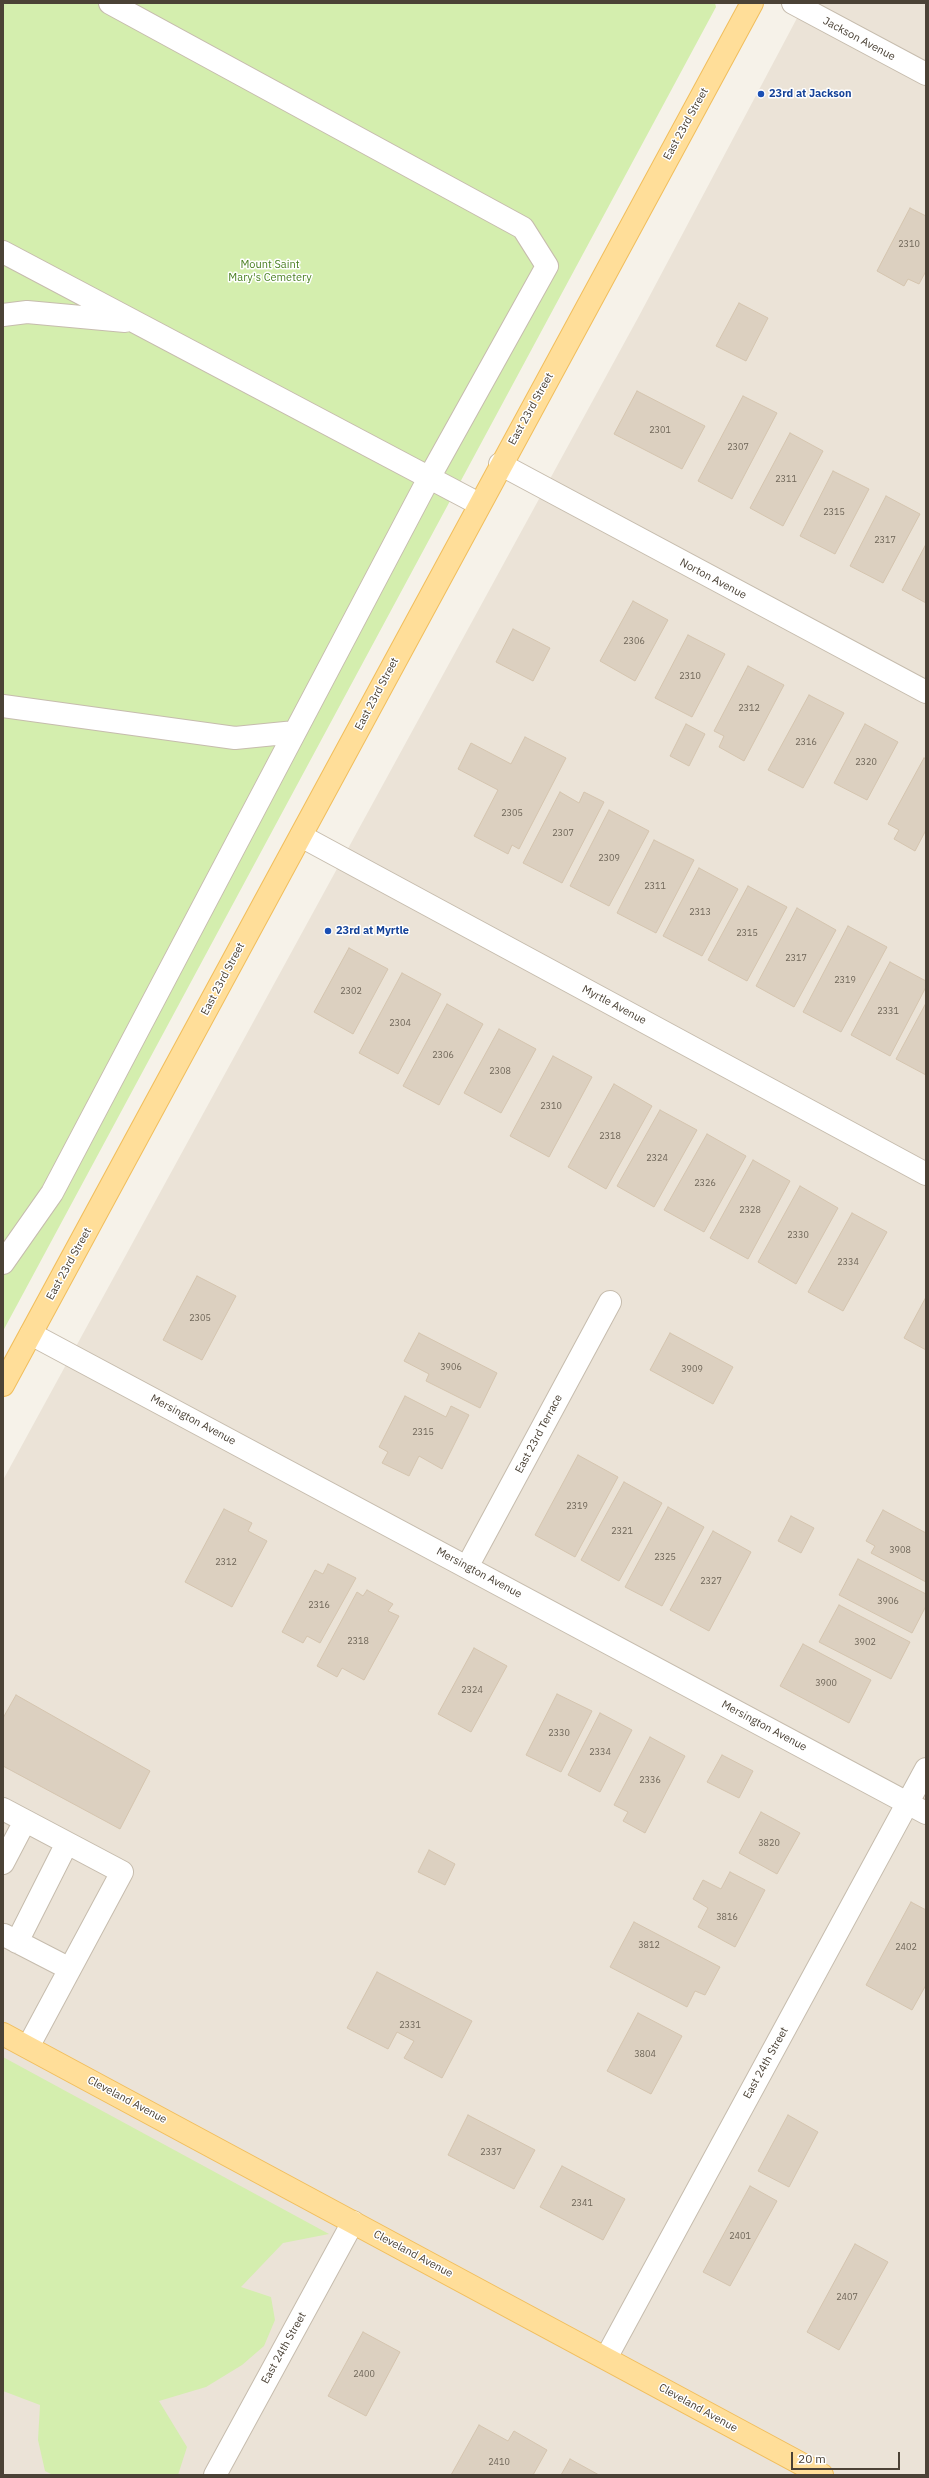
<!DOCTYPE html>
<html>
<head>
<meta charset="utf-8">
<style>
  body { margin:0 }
  #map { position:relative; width:929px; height:2478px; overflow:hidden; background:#f6f2e9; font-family:"IBM Plex Sans",sans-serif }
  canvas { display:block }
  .frame { position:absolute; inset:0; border:4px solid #4b4236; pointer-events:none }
  .scale { position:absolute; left:791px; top:2452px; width:109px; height:18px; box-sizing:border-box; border:2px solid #4b4236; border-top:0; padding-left:5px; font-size:12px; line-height:14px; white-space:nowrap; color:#4b4236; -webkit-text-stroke:3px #fff; paint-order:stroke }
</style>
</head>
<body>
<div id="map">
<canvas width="929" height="2478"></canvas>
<div class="frame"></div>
<div class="scale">20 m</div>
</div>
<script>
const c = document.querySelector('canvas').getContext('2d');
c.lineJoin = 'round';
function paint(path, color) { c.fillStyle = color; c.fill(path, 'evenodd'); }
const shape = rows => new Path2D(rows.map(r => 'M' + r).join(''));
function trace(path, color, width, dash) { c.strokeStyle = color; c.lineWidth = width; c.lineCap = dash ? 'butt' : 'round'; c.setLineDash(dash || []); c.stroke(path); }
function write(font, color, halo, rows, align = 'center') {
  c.font = font + ' "IBM Plex Sans",sans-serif'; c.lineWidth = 3; c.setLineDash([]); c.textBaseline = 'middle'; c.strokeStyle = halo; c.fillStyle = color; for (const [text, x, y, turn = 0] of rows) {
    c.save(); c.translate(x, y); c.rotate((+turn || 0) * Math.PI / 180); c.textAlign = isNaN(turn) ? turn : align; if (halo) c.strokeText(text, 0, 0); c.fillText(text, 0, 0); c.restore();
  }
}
paint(shape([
  [805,3,926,3,926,2475,3,2475,3,1480,639,316]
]), '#ebe3d7');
paint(shape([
  [3,3,715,3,716,7,3,1331],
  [3,2057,329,2234,283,2243,241,2287,271,2297,275,2320,264,2346,242,2365,206,2387,159,2401,187,2447,178,2475,53,2475,45,2471,38,2440,40,2405,3,2391]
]), '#d4eeae');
const building = shape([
  [910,208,926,216,926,271,919,284,908,279,904,286,877,271,910,208],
  [739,303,768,318,746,361,716,346,739,303],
  [637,391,705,426,682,469,614,434,637,391],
  [743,396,777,413,732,499,698,481,743,396],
  [790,433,823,451,783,526,750,508,790,433],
  [833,471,869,489,835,554,800,536,833,471],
  [886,496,920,514,883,583,850,566,886,496],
  [926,544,926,603,902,590,926,544],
  [633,601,668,620,635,681,600,661,633,601],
  [513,629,550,648,533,681,496,662,513,629],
  [688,635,725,654,692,717,655,698,688,635],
  [748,666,784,685,744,761,719,747,724,736,714,731,748,666],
  [809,695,844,713,803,788,768,770,809,695],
  [686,724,705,734,689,766,670,756,686,724],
  [865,724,898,742,867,800,834,783,865,724],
  [525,737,566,758,519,849,512,845,508,854,474,836,498,790,458,769,471,743,511,764,525,737],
  [924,758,926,759,926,830,915,851,894,839,899,830,888,824,924,758],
  [560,792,579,803,584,792,604,802,562,883,523,863,560,792],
  [609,810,649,831,609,906,570,886,609,810],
  [654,840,694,860,656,933,617,913,654,840],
  [699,868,738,889,702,956,663,936,699,868],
  [748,886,787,907,747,981,708,960,748,886],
  [797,908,836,930,794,1007,756,986,797,908],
  [848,926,887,947,841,1032,803,1012,848,926],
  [349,948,388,969,353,1034,314,1012,349,948],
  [890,962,926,981,926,987,890,1056,851,1035,890,962],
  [402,973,441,994,398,1074,359,1053,402,973],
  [926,1003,926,1075,896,1059,926,1003],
  [447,1004,483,1024,439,1105,403,1086,447,1004],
  [499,1029,536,1049,501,1113,464,1093,499,1029],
  [553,1056,592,1077,549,1157,510,1136,553,1056],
  [614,1084,652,1106,606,1189,568,1167,614,1084],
  [660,1110,697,1130,654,1207,617,1186,660,1110],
  [707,1134,746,1156,704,1232,664,1210,707,1134],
  [753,1160,790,1181,748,1259,710,1238,753,1160],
  [800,1186,838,1208,796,1284,758,1262,800,1186],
  [852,1213,887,1232,843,1311,808,1292,852,1213],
  [197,1276,236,1296,202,1360,163,1340,197,1276],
  [926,1297,926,1350,904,1338,926,1297],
  [419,1333,497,1373,480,1408,426,1381,429,1374,404,1361,419,1333],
  [670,1333,733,1367,713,1404,650,1370,670,1333],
  [405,1396,446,1417,451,1406,469,1415,442,1469,419,1456,409,1476,382,1463,388,1452,379,1447,405,1396],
  [578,1455,618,1477,575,1557,535,1535,578,1455],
  [624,1482,662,1503,619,1581,581,1560,624,1482],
  [668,1507,704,1527,662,1606,625,1587,668,1507],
  [224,1509,252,1523,248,1531,267,1541,232,1607,185,1582,224,1509],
  [883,1510,926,1533,926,1582,871,1553,875,1546,866,1541,883,1510],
  [791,1516,814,1528,801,1553,778,1541,791,1516],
  [713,1531,751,1552,709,1631,670,1610,713,1531],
  [858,1559,926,1594,926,1606,912,1633,839,1595,858,1559],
  [328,1564,356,1578,320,1643,307,1636,303,1643,282,1632,315,1570,323,1574,328,1564],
  [367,1590,393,1604,388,1611,399,1616,364,1680,342,1668,337,1677,317,1666,357,1592,363,1596,367,1590],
  [839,1605,910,1642,891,1679,819,1642,839,1605],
  [803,1644,871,1680,849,1723,780,1686,803,1644],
  [474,1648,507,1666,471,1732,438,1714,474,1648],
  [557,1694,592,1711,561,1772,526,1755,557,1694],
  [16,1695,150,1771,120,1829,3,1766,3,1718,16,1695],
  [600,1713,632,1730,600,1792,568,1775,600,1713],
  [650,1737,685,1756,645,1833,623,1821,628,1812,614,1805,650,1737],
  [722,1755,753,1771,739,1798,707,1782,722,1755],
  [761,1812,800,1833,777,1874,739,1853,761,1812],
  [429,1850,455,1864,445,1885,418,1872,429,1850],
  [730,1872,765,1890,735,1947,698,1927,708,1908,693,1899,703,1880,721,1889,730,1872],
  [911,1902,926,1910,926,1985,912,2010,866,1985,911,1902],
  [634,1922,720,1967,705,1995,695,1991,687,2007,610,1967,634,1922],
  [377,1972,472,2021,442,2078,404,2058,414,2041,397,2032,388,2049,347,2028,377,1972],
  [638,2013,682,2036,651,2094,607,2071,638,2013],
  [468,2115,535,2150,514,2189,448,2155,468,2115],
  [788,2115,818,2132,789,2187,758,2171,788,2115],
  [562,2166,625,2199,603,2240,540,2207,562,2166],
  [750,2186,777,2201,730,2286,703,2272,750,2186],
  [855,2244,888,2262,839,2350,807,2332,855,2244],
  [363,2332,400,2352,366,2416,328,2396,363,2332],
  [479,2425,508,2441,514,2431,547,2450,533,2475,451,2475,479,2425],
  [570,2459,599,2475,561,2475,570,2459]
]);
paint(building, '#dcd0c0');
trace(building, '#d5c5af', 1);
const minor = shape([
  [793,3,926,74],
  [3,252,479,504],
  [3,315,27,312,125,321],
  [500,464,926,692],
  [3,706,235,738,295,732],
  [301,836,926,1174],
  [3,1263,52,1193,429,478,547,266,523,228,110,3],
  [31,1334,926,1813],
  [467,1567,610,1302],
  [3,1809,122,1872,28,2047],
  [3,1863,25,1821],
  [4,1935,70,1969],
  [17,1942,67,1843],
  [606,2358,926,1769],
  [215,2475,353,2222]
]);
const major = shape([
  [3,1385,752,3],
  [3,2034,822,2475]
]);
trace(minor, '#c6bcad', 24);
trace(major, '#f1be5c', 24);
trace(minor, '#fff', 22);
trace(major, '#ffde99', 22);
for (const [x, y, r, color] of [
  [761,94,4,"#1a4fb4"],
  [328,931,4,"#1a4fb4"]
]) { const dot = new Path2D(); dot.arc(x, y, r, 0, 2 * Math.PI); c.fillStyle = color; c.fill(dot); trace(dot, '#fff', 1.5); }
write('9px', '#6f6658', null, [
  ["2310",909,244],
  ["2301",660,430],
  ["2307",738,447],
  ["2311",786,479],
  ["2315",834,512],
  ["2317",885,540],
  ["2306",634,641],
  ["2310",690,676],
  ["2312",749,708],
  ["2316",806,742],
  ["2320",866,762],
  ["2305",512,813],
  ["2307",563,833],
  ["2309",609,858],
  ["2311",655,886],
  ["2313",700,912],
  ["2315",747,933],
  ["2317",796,958],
  ["2319",845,980],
  ["2302",351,991],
  ["2331",888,1011],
  ["2304",400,1023],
  ["2306",443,1055],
  ["2308",500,1071],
  ["2310",551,1106],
  ["2318",610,1136],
  ["2324",657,1158],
  ["2326",705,1183],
  ["2328",750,1210],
  ["2330",798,1235],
  ["2334",848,1262],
  ["2305",200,1318],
  ["3906",451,1367],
  ["3909",692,1369],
  ["2315",423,1432],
  ["2319",577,1506],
  ["2321",622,1531],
  ["3908",900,1550],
  ["2325",665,1557],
  ["2312",226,1562],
  ["2327",711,1581],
  ["3906",888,1601],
  ["2316",319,1605],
  ["2318",358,1641],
  ["3902",865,1642],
  ["3900",826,1683],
  ["2324",472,1690],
  ["2330",559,1733],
  ["2334",600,1752],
  ["2336",650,1780],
  ["3820",769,1843],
  ["3816",727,1917],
  ["3812",649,1945],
  ["2402",906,1947],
  ["2331",410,2025],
  ["3804",645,2054],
  ["2337",491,2152],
  ["2341",582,2203],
  ["2401",740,2236],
  ["2407",847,2297],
  ["2400",364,2374],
  ["2410",499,2462]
]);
write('11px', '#4b4236', '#fff', [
  ["Jackson Avenue",859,39,28],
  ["East 23rd Street",686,124,-61],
  ["East 23rd Street",531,409,-61],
  ["Norton Avenue",713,579,28],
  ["East 23rd Street",377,694,-62],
  ["East 23rd Street",223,979,-62],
  ["Myrtle Avenue",614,1005,28],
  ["East 23rd Street",69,1264,-61],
  ["Mersington Avenue",193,1420,28],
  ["East 23rd Terrace",539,1434,-62],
  ["Mersington Avenue",479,1573,28],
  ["Mersington Avenue",764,1726,28],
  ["East 24th Street",766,2063,-61],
  ["Cleveland Avenue",127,2100,28],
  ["Cleveland Avenue",413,2254,28],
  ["East 24th Street",284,2348,-61],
  ["Cleveland Avenue",698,2408,29]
]);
write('bold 11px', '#164399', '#fff', [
  ["23rd at Jackson",769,94],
  ["23rd at Myrtle",336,931]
], 'left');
write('11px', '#487f21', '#fff', [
  ["Mount Saint",270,265],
  ["Mary's Cemetery",270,278]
]);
</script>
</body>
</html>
